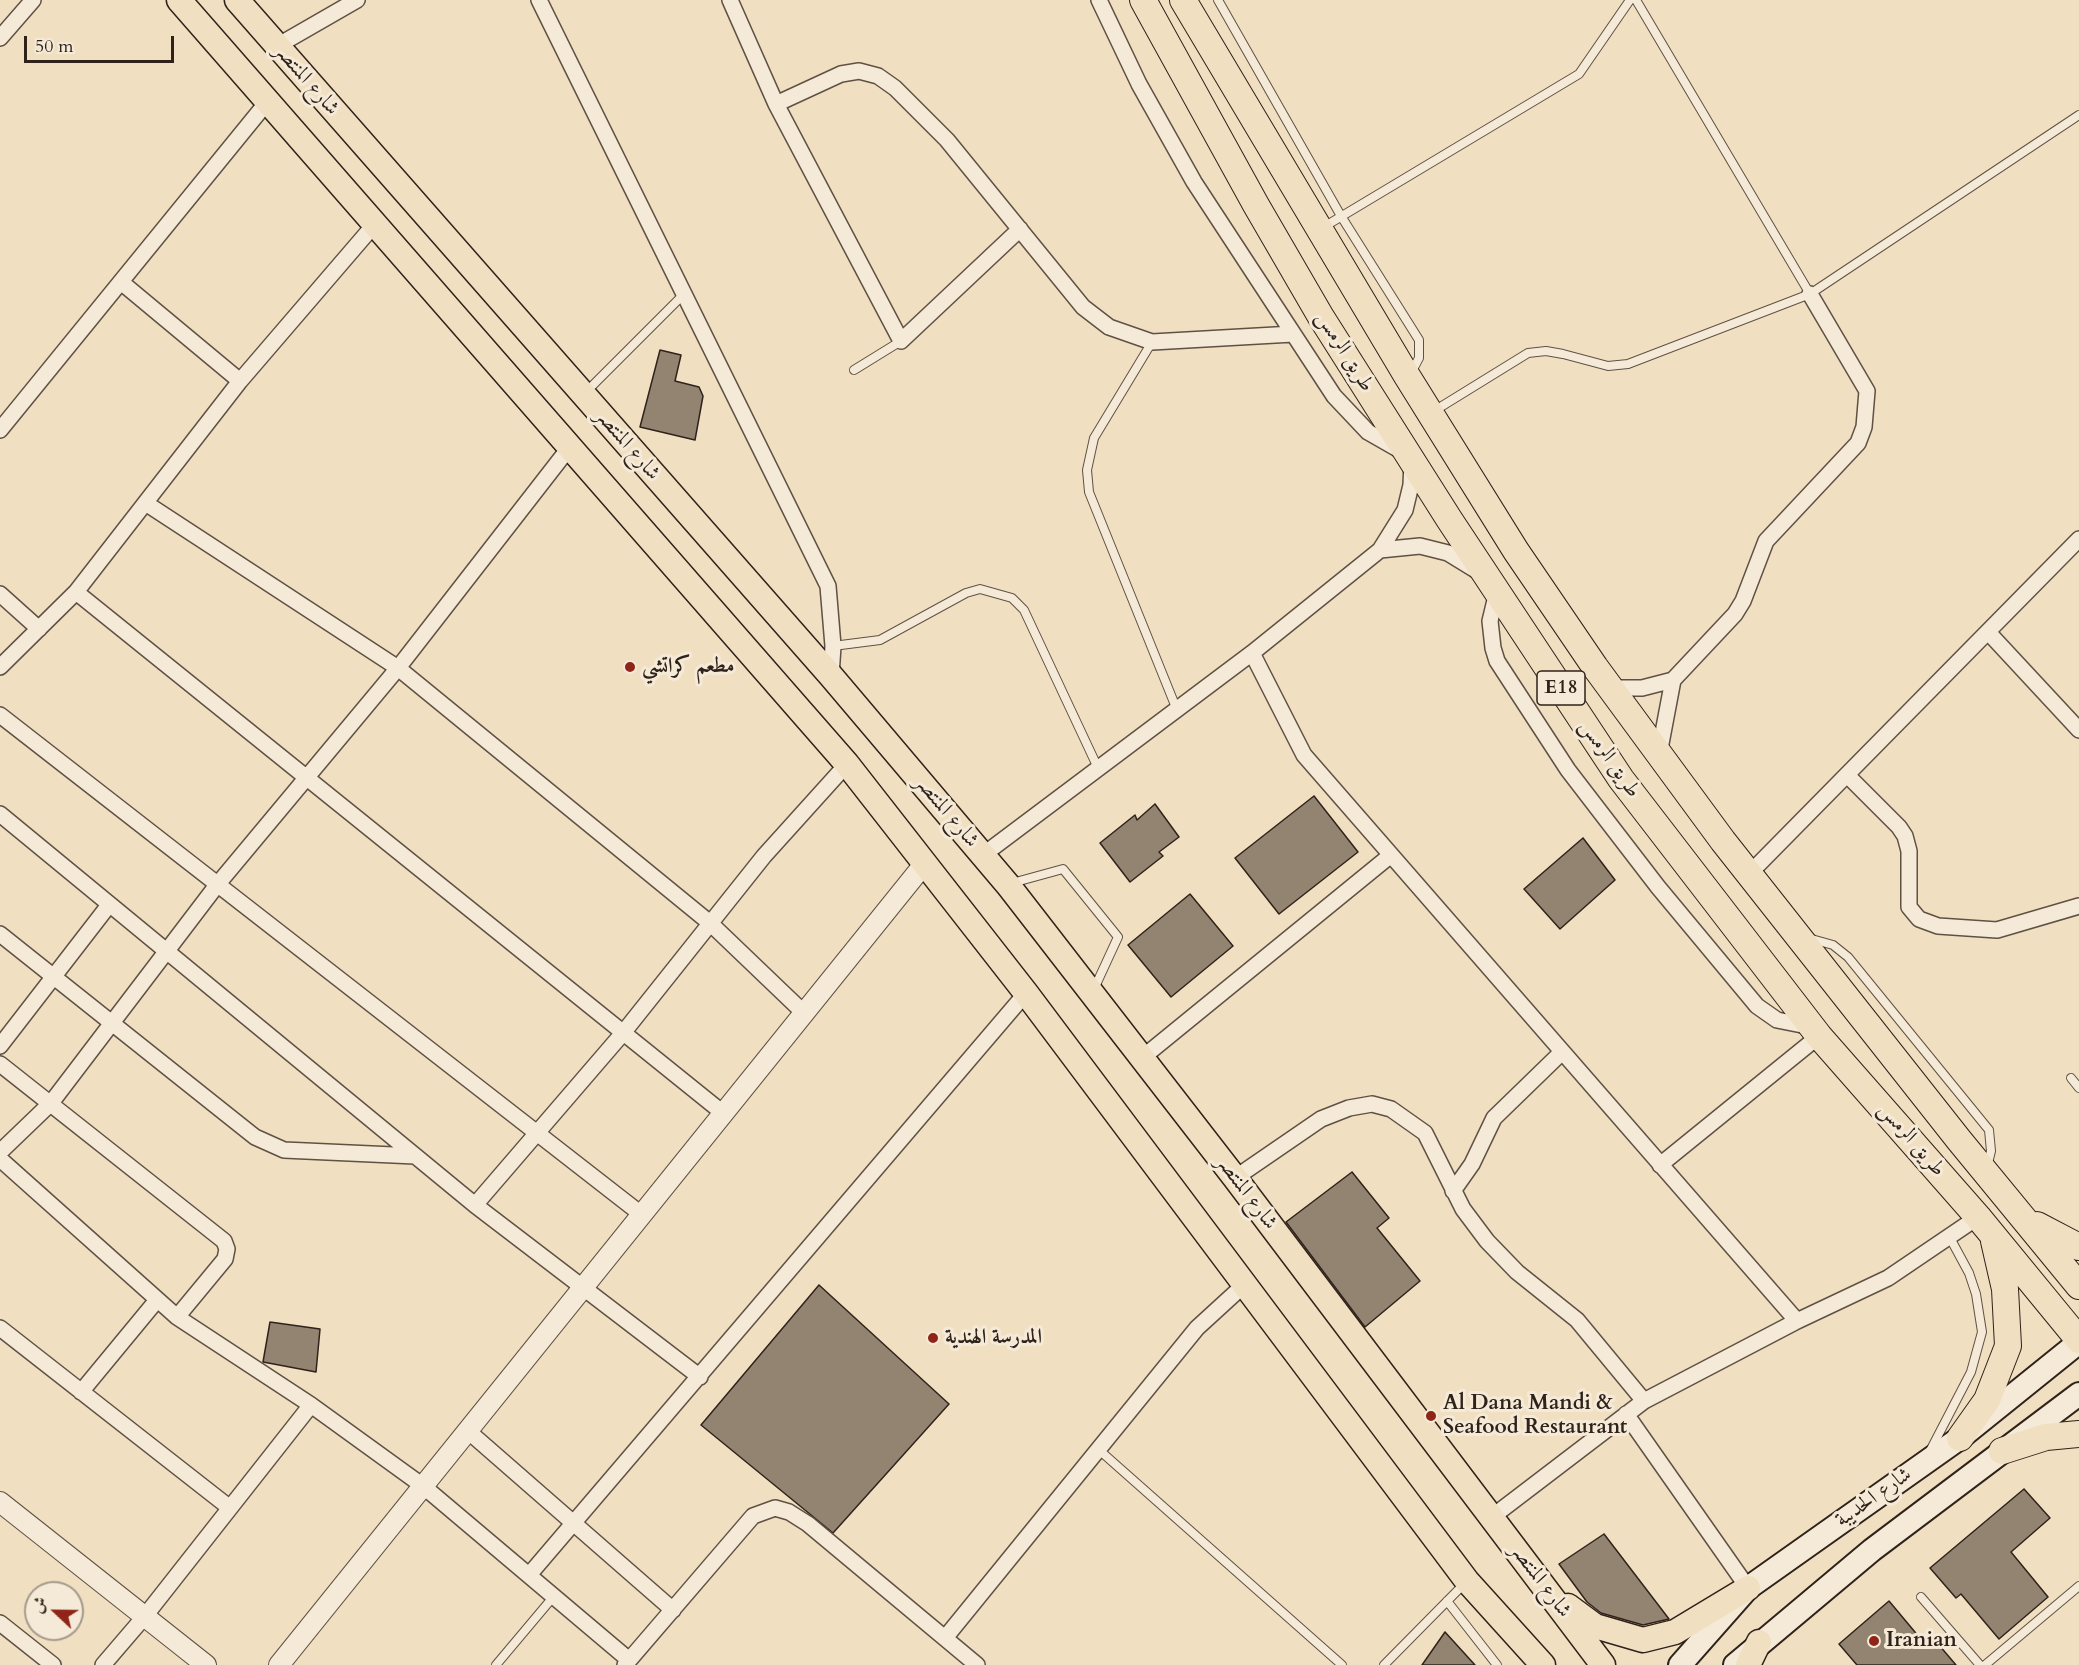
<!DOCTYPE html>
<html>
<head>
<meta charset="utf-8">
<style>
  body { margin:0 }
  #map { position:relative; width:2079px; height:1665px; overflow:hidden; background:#f0dfc1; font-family:Cardo,Amiri,serif }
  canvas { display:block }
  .north { position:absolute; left:24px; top:1581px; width:60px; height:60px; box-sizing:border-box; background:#f5ead7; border:2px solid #a69a8b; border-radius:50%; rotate:292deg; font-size:16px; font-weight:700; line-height:24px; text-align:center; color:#2f221a }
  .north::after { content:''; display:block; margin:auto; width:21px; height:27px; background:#8f2418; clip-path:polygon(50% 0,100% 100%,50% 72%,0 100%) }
  .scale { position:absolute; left:24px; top:36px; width:150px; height:27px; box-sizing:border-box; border:3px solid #2f221a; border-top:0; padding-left:8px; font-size:18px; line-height:21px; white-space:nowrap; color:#2f221a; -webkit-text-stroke:4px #f5ead7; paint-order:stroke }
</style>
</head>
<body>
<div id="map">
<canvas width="2079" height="1665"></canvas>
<div class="north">ش</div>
<div class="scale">50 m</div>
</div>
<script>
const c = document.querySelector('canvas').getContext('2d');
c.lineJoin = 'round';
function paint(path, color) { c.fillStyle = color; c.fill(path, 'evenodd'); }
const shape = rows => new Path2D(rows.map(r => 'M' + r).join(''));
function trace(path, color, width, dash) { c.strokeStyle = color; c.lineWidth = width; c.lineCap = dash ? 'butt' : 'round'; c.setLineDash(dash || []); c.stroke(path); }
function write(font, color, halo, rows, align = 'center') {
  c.font = font + ' Cardo,Amiri,serif'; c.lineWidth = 6; c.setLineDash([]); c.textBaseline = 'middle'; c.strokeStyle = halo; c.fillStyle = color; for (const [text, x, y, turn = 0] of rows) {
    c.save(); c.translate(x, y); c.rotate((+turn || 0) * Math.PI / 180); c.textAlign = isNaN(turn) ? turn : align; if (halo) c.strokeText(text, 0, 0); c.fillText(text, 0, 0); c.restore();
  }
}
const building = shape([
  [660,350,681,355,675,381,699,387,703,396,695,440,640,427,660,350],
  [1314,796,1358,852,1279,914,1235,858,1314,796],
  [1155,804,1179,837,1159,852,1163,856,1130,882,1100,843,1135,815,1137,820,1155,804],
  [1583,838,1615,880,1560,929,1524,889,1583,838],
  [1190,894,1233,946,1171,997,1128,945,1190,894],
  [1352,1172,1389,1218,1377,1228,1420,1281,1365,1327,1286,1222,1352,1172],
  [819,1285,949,1404,833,1533,701,1425,819,1285],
  [270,1322,320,1329,316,1372,263,1362,270,1322],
  [2024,1489,2050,1518,2011,1552,2048,1597,1999,1639,1961,1594,1956,1598,1930,1568,2024,1489],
  [1604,1534,1669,1619,1643,1625,1601,1613,1587,1602,1559,1564,1604,1534],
  [1889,1601,1925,1644,1933,1638,1956,1665,1857,1665,1839,1644,1889,1601],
  [1445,1632,1475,1665,1422,1665,1445,1632]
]);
paint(building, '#938471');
trace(building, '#2f221a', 1.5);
const service = shape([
  [1218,0,1341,216,1419,340,1419,358,1411,373],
  [1636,0,1810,294],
  [1322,228,1579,74,1630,0],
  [1152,342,1094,438,1087,470,1089,492,1177,710],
  [854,370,901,341],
  [586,392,684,294],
  [1434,411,1528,353,1546,351,1563,354,1608,366,1628,364,1810,294,2079,115],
  [833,646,880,640,966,593,980,589,1012,598,1024,610,1098,768],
  [1012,883,1063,869,1118,937,1094,989],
  [1808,938,1833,945,1848,957,1989,1130,1991,1151,1987,1167],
  [2071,1078,2079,1088],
  [1098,1449,1342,1665],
  [1930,1451,1971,1372,1982,1332,1976,1294,1969,1273,1949,1236],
  [1921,1597,1980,1665],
  [1447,1601,1497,1665],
  [496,1665,554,1596],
  [1384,1665,1465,1583],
  [1985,1665,2079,1586]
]);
const minor = shape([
  [539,0,828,586,833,646,831,676],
  [730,0,776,104,901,341,1020,229],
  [1099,0,1139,84,1194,182,1334,396,1368,432,1403,452],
  [0,38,33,0],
  [277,46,357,0],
  [776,104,841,74,859,71,878,76,895,88,947,140,1083,307,1109,327,1152,342,1293,334],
  [121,282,240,381],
  [0,430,268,101],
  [147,504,398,668,710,923,804,1013],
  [1380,550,1420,546,1448,553,1479,572],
  [76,592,723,1113],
  [1497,592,1490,621,1493,648,1497,661,1568,770,1658,887,1757,1006,1777,1020,1812,1027],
  [0,594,39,629],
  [1988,632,2079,730],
  [1252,653,1304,755,1797,1321],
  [0,667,76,592,240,381,374,225],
  [1610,688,1642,688,1673,680],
  [0,715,641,1214],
  [1659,754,1673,680,1735,614,1743,601,1766,541,1858,443,1864,427,1867,391,1810,294],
  [1847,775,1899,827,1905,836,1909,851,1909,907,1919,919,1938,926,1997,930,2079,906],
  [0,814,475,1205,700,1377],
  [983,855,1252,653,1380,550,1405,510,1411,485,1412,462],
  [1749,874,2079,539],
  [0,934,255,1137,284,1150,415,1156],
  [0,1046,109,905],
  [1142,1058,1391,855],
  [0,1064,224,1241,227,1249,225,1259,177,1317],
  [0,1152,51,1103,217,885,398,668,569,448],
  [0,1159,177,1317,311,1405,423,1486,629,1660],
  [1660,1165,1819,1036],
  [1235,1178,1321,1119,1349,1108,1372,1104,1391,1109,1425,1133,1463,1209,1487,1241,1517,1272,1577,1320,1644,1401],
  [1453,1191,1472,1164,1494,1118,1562,1052],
  [475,1205,623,1033,764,856,847,764],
  [0,1328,230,1508],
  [81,1392,157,1300],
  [1626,1414,1748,1588],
  [468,1431,673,1610],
  [1492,1517,1644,1401,1797,1321,1888,1278,1978,1217],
  [529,1575,1026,993],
  [0,1623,53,1665],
  [945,1638,1197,1328,1244,1285],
  [103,1665,145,1616,311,1405],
  [625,1665,753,1516,775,1508,789,1512,808,1524,977,1665]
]);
const tertiary = shape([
  [0,1502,206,1665],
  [279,1665,925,863]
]);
const secondary = shape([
  [1680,1665,1748,1588,1960,1438,2079,1342],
  [1735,1665,1872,1550,2079,1394]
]);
const primary = shape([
  [179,0,847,764,1026,993,1467,1581,1543,1665],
  [237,0,831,676,1008,885,1235,1178,1603,1665],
  [1568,1606,1595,1626,1643,1640,1675,1632,1748,1588],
  [1748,1665,1759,1642]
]);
const trunk = shape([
  [1143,0,1256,205,1321,317,1449,519,1621,779,1819,1036,1978,1217,2079,1340],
  [1183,0,1407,376,1516,551,1595,667,1723,841,1959,1140,2079,1286],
  [2037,1225,2079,1247],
  [1960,1438,1987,1400,2008,1346,2005,1289,1994,1241],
  [2002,1451,2046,1437,2079,1434]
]);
trace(service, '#5f5144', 10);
trace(minor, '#5f5144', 18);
trace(tertiary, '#5f5144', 22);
trace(secondary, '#2f221a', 26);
trace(primary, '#2f221a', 27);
trace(trunk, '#2f221a', 28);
trace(service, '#f5ead7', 8);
trace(minor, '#f5ead7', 15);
trace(tertiary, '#f5ead7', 20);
trace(secondary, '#f5ead7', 22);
trace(primary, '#f0dfc1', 24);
trace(trunk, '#f0dfc1', 26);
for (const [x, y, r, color] of [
  [630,667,6,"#8f2418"],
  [933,1338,6,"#8f2418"],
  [1431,1416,6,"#8f2418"],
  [1874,1641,6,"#8f2418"]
]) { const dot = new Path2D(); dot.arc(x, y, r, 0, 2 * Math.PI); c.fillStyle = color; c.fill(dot); trace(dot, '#f5ead7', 2); }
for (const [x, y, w] of [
  [1561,688,48]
]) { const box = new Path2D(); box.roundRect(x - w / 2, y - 17, w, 34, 4.5); c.fillStyle = '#f5ead7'; c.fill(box); trace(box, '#2f221a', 1.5); }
write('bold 20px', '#2f221a', null, [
  ["E18",1561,688]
]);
write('21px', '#2f221a', '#f5ead7', [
  ["شارع المنتصر",306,80,49],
  ["طريق الرمس",1344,352,58],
  ["شارع المنتصر",627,445,49],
  ["طريق الرمس",1609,759,55],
  ["شارع المنتصر",946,812,50],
  ["طريق الرمس",1911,1140,49],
  ["شارع المنتصر",1246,1193,53],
  ["شارع الحديبة",1874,1498,-35],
  ["شارع المنتصر",1540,1581,53]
]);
write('bold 21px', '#2f221a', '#f5ead7', [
  ["مطعم كراتشي",642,667],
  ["المدرسة الهندية",945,1338],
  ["Al Dana Mandi &",1443,1404],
  ["Seafood Restaurant",1443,1428],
  ["Iranian",1886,1641]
], 'left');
</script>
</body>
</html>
